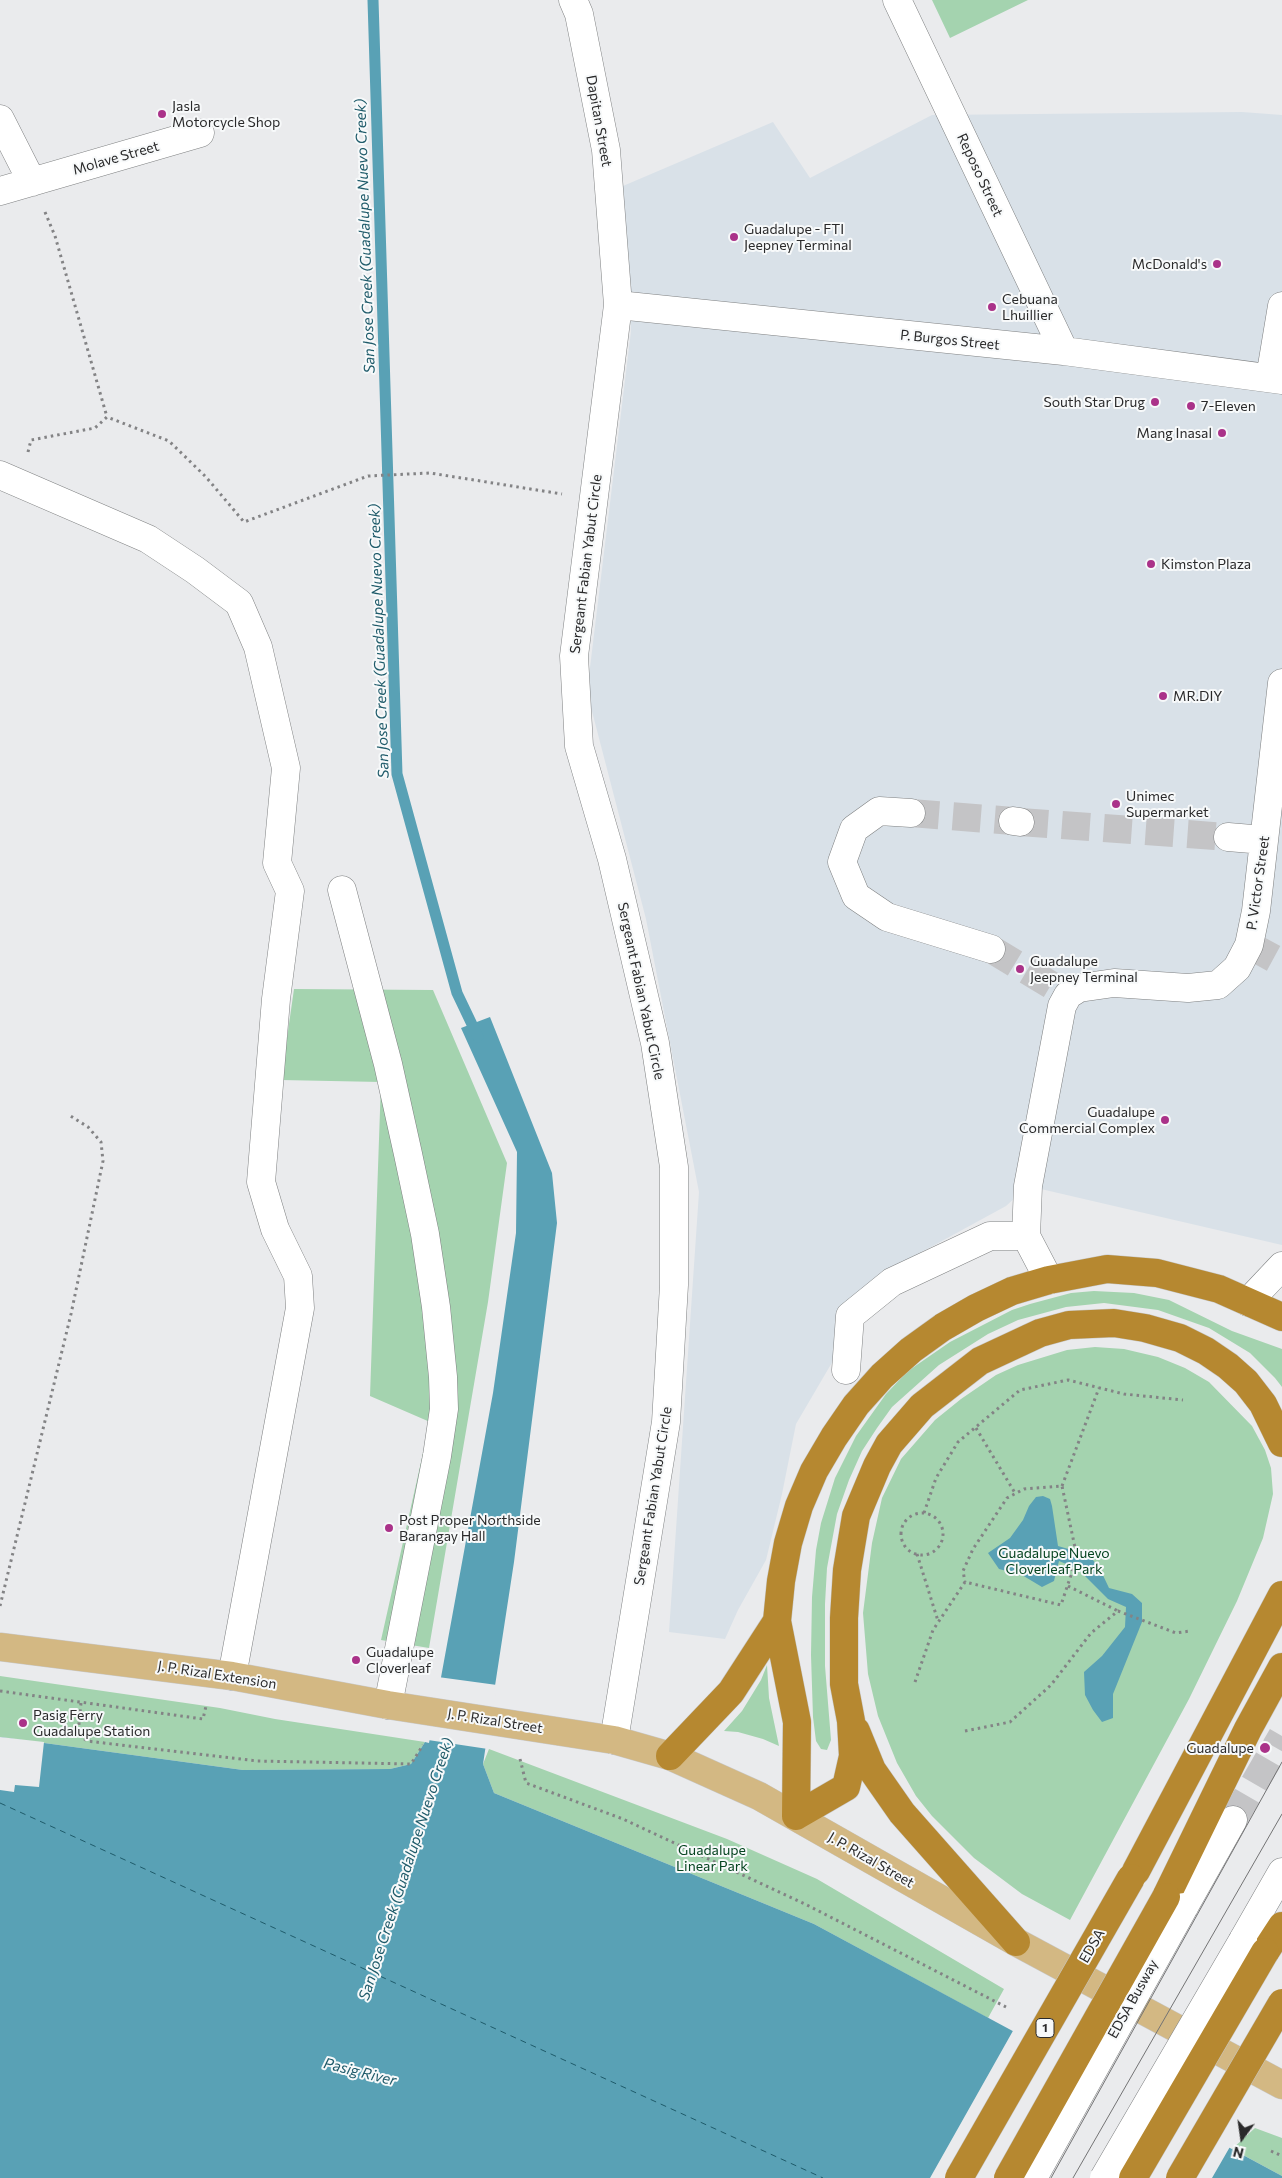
<!DOCTYPE html>
<html>
<head>
<meta charset="utf-8">
<style>
  body { margin:0 }
  #map { position:relative; width:1282px; height:2178px; overflow:hidden; background:#eaebed; font-family:Commissioner,sans-serif }
  canvas { display:block }
  .north { position:absolute; left:1217px; top:2113px; width:50px; height:50px; -webkit-text-stroke:4px #f7f9fa; paint-order:stroke; rotate:194deg; font-size:14px; font-weight:700; line-height:20px; text-align:center; color:#2a2a2b }
  .north::after { content:''; display:block; margin:auto; width:18px; height:22px; background:#2a2a2b; clip-path:polygon(50% 0,100% 100%,50% 72%,0 100%) }
</style>
</head>
<body>
<div id="map">
<canvas width="1282" height="2178"></canvas>
<div class="north">N</div>
</div>
<script>
const c = document.querySelector('canvas').getContext('2d');
c.lineJoin = 'round';
function paint(path, color) { c.fillStyle = color; c.fill(path, 'evenodd'); }
const shape = rows => new Path2D(rows.map(r => 'M' + r).join(''));
function trace(path, color, width, dash) { c.strokeStyle = color; c.lineWidth = width; c.lineCap = dash ? 'butt' : 'round'; c.setLineDash(dash || []); c.stroke(path); }
function write(font, color, halo, rows, align = 'center') {
  c.font = font + ' Commissioner,sans-serif'; c.lineWidth = 4; c.setLineDash([]); c.textBaseline = 'middle'; c.strokeStyle = halo; c.fillStyle = color; for (const [text, x, y, turn = 0] of rows) {
    c.save(); c.translate(x, y); c.rotate((+turn || 0) * Math.PI / 180); c.textAlign = isNaN(turn) ? turn : align; if (halo) c.strokeText(text, 0, 0); c.fillText(text, 0, 0); c.restore();
  }
}
paint(shape([
  [1242,112,1282,115,1282,1245,1028,1186,1006,1206,885,1272,796,1424,782,1494,766,1560,738,1610,725,1639,669,1632,699,1192,646,919,587,692,631,331,623,186,773,122,810,178,932,115]
]), '#d9e1e8');
paint(shape([
  [932,0,1028,0,950,38],
  [294,989,433,990,507,1163,488,1302,429,1648,381,1640,430,1422,370,1396,381,1082,281,1080],
  [1094,1291,1134,1293,1169,1300,1232,1331,1282,1349,1282,1387,1275,1378,1250,1353,1209,1328,1158,1310,1104,1303,1066,1307,1018,1320,988,1334,939,1365,892,1407,877,1428,862,1451,849,1480,837,1514,827,1568,825,1604,825,1666,831,1740,827,1750,821,1749,816,1741,813,1717,811,1655,812,1597,816,1550,821,1523,835,1478,856,1436,886,1394,908,1371,950,1342,1012,1310,1030,1304,1071,1293],
  [1095,1347,1124,1349,1158,1357,1185,1368,1209,1382,1252,1426,1265,1450,1271,1468,1273,1494,1263,1538,1237,1601,1189,1699,1070,1920,1022,1894,974,1858,932,1816,916,1796,897,1763,878,1716,868,1674,863,1613,872,1543,882,1498,901,1459,935,1420,961,1399,996,1375,1018,1365,1067,1350],
  [767,1665,769,1698,779,1746,763,1739,738,1732,724,1731,742,1711,761,1680],
  [0,1676,220,1708,275,1719,425,1742,411,1764,390,1769,243,1770,0,1737],
  [489,1749,727,1839,817,1879,1004,1989,988,2018,814,1924,494,1793,483,1764],
  [1255,2128,1282,2138,1282,2176,1232,2149]
]), '#a4d3af');
paint(shape([
  [490,1017,552,1173,557,1223,514,1562,483,1764,494,1793,814,1924,1282,2176,1282,2178,0,2178,0,1737,243,1770,390,1769,411,1764,425,1742,429,1743,493,1393,516,1233,517,1152,461,1028],
  [1043,1496,1050,1499,1052,1506,1058,1546,1089,1555,1100,1569,1109,1588,1132,1594,1142,1603,1142,1622,1113,1694,1113,1718,1102,1722,1093,1710,1085,1695,1084,1672,1102,1656,1125,1627,1126,1607,1108,1599,1078,1569,1059,1561,1054,1581,1042,1587,1022,1575,999,1569,988,1553,1010,1538,1023,1520,1029,1506,1036,1497]
]), '#59a1b5');
paint(shape([
  [438,1677,497,1685,488,1749,428,1740],
  [0,1737,44,1742,39,1787,15,1785,14,1792,0,1790],
  [1014,2029,1231,2145,1212,2178,930,2178]
]), '#eaebed');
trace(shape([
  [373,0,397,774,457,993,478,1037]
]), '#59a1b5', 11);
trace(shape([
  [0,1803,823,2178]
]), '#1f5b6a', 1, [6, 5]);
trace(shape([
  [911,813,1013,821],
  [1020,822,1228,837],
  [1249,945,1282,963],
  [991,949,1051,985],
  [1233,1820,1282,1736]
]), '#c4c4c6', 28, [28, 14]);
const minor = shape([
  [573,0,579,14,606,150,618,305,574,656,579,746,612,859,655,1043,674,1167,674,1285,666,1422,614,1740],
  [897,0,1064,351],
  [0,119,32,182],
  [0,191,200,133],
  [618,305,1064,351,1282,380],
  [1270,378,1282,306],
  [0,475,148,539,195,570,239,603,258,647,286,768,277,863,290,891,276,999,261,1182,275,1229,298,1276,300,1308,232,1676],
  [911,813,879,811,854,829,842,862,856,896,887,917,991,949],
  [1013,821,1020,822],
  [1228,837,1264,840],
  [342,890,388,1064,408,1154,425,1234,436,1307,443,1377,444,1409,437,1456,388,1705],
  [1049,1280,1026,1236,1028,1186,1062,1006,1068,995,1079,988,1114,983,1188,988,1218,985,1237,968,1249,945,1256,911,1282,683],
  [1248,1302,1282,1266],
  [846,1370,850,1316,892,1282,990,1236,1026,1236],
  [1184,1907,1233,1820],
  [1243,1940,1282,1872]
]);
const major = shape([
  [0,1647,232,1676,388,1705,614,1740,670,1756,759,1796,1016,1942,1282,2085]
]);
const highway = shape([
  [856,1731,872,1770,902,1813,1016,1942],
  [670,1756,731,1692,777,1621],
  [796,1816,797,1722,777,1621,781,1581,788,1543,799,1506,814,1471,834,1437,856,1405,882,1376,911,1350,943,1327,976,1308,1012,1291,1049,1280,1107,1269,1157,1273,1219,1289,1282,1317],
  [796,1816,846,1787,853,1756,851,1721,844,1684,844,1618,847,1570,856,1516,877,1466,889,1444,922,1406,980,1361,1040,1333,1069,1325,1114,1323,1145,1328,1180,1338,1206,1351,1228,1366,1246,1382,1263,1404,1282,1443],
  [1136,1871,1282,1595],
  [1166,1897,1248,1729,1282,1667],
  [1265,1952,1282,1926]
]);
trace(minor, '#7f8182', 29);
trace(major, '#c8c8c8', 29);
trace(highway, '#c8c8c8', 29);
trace(shape([
  [45,212,55,236,107,417],
  [28,452,31,440,95,428,107,417,169,441,206,477,244,522,368,476,430,473,562,494],
  [976,1428,1015,1493],
  [1062,1486,1099,1388],
  [924,1513,936,1478,958,1442,1020,1390,1068,1380,1124,1394,1183,1400],
  '901 1534a21 21 0 1 1 42 0a21 21 0 1 1-42 0Z',
  [917,1554,938,1621],
  [1068,1586,1118,1611],
  [0,1606,71,1314,103,1161,101,1142,88,1127,69,1115],
  [915,1682,933,1630,965,1582,1061,1605,1077,1557,1062,1486,1024,1489,1007,1498,973,1549,963,1571,965,1582],
  [0,1691,203,1719,206,1706],
  [81,1703,78,1734,87,1741,257,1761,411,1764,423,1745],
  [965,1731,1010,1722,1051,1685,1091,1633,1118,1611,1176,1633,1190,1631],
  [520,1759,526,1783,623,1819,805,1904,1006,2007],
  [1271,2151,1282,2156]
]), '#838385', 3, [2.5, 4]);
trace(minor, '#fff', 28);
trace(major, '#d3b883', 28);
trace(highway, '#b68830', 28);
trace(shape([
  [1051,2178,1282,1762],
  [1073,2178,1282,1814]
]), '#737374', 1);
const minorBridge = shape([
  [1033,2178,1184,1907],
  [1104,2178,1243,1940]
]);
const highwayBridge = shape([
  [959,2178,1131,1878],
  [1008,2178,1166,1897],
  [1133,2178,1265,1952],
  [1180,2178,1282,2003]
]);
trace(minorBridge, '#7f8182', 29, []);
trace(highwayBridge, '#c8c8c8', 29, []);
trace(minorBridge, '#fff', 28);
trace(highwayBridge, '#b68830', 28);
for (const [x, y, r, color] of [
  [162,114,5,"#aa3289"],
  [734,237,5,"#aa3289"],
  [1217,264,5,"#aa3289"],
  [992,307,5,"#aa3289"],
  [1155,402,5,"#aa3289"],
  [1191,406,5,"#aa3289"],
  [1222,433,5,"#aa3289"],
  [1151,564,5,"#aa3289"],
  [1163,696,5,"#aa3289"],
  [1116,804,5,"#aa3289"],
  [1020,969,5,"#aa3289"],
  [1165,1120,5,"#aa3289"],
  [389,1528,5,"#aa3289"],
  [356,1660,5,"#aa3289"],
  [23,1723,5,"#aa3289"],
  [1265,1748,6,"#aa3289"]
]) { const dot = new Path2D(); dot.arc(x, y, r, 0, 2 * Math.PI); c.fillStyle = color; c.fill(dot); trace(dot, '#f7f9fa', 2); }
for (const [x, y, w] of [
  [1045,2028,18]
]) { const box = new Path2D(); box.roundRect(x - w / 2, y - 9.5, w, 19, 4); c.fillStyle = '#f7f9fa'; c.fill(box); trace(box, '#2a2a2b', 1); }
write('bold 12px', '#2a2a2b', null, [
  ["1",1045,2028]
]);
write('14px', '#2a2a2b', '#f7f9fa', [
  ["Jasla",172,106],
  ["Motorcycle Shop",172,122],
  ["Guadalupe - FTI",744,229],
  ["Jeepney Terminal",744,245],
  ["McDonald's",1207,264,"right"],
  ["Cebuana",1002,299],
  ["Lhuillier",1002,315],
  ["South Star Drug",1145,402,"right"],
  ["7-Eleven",1201,406],
  ["Mang Inasal",1212,433,"right"],
  ["Kimston Plaza",1161,564],
  ["MR.DIY",1173,696],
  ["Unimec",1126,796],
  ["Supermarket",1126,812],
  ["Guadalupe",1030,961],
  ["Jeepney Terminal",1030,977],
  ["Guadalupe",1155,1112,"right"],
  ["Commercial Complex",1155,1128,"right"],
  ["Post Proper Northside",399,1520],
  ["Barangay Hall",399,1536],
  ["Guadalupe",366,1652],
  ["Cloverleaf",366,1668],
  ["Pasig Ferry",33,1715],
  ["Guadalupe Station",33,1731],
  ["Guadalupe",1254,1748,"right"]
], 'left');
write('14px', '#2a2a2b', '#f7f9fa', [
  ["Dapitan Street",599,121,80],
  ["Molave Street",116,158,-16],
  ["Reposo Street",980,175,65],
  ["P. Burgos Street",950,340,6],
  ["Sergeant Fabian Yabut Circle",586,564,-83],
  ["P. Victor Street",1258,883,-82],
  ["Sergeant Fabian Yabut Circle",641,991,78],
  ["Sergeant Fabian Yabut Circle",653,1496,-81],
  ["J. P. Rizal Extension",217,1675,9],
  ["J. P. Rizal Street",495,1721,9],
  ["J. P. Rizal Street",871,1860,30],
  ["EDSA",1092,1946,-60],
  ["EDSA Busway",1133,1999,-61]
]);
write('14px', '#054420', '#f7f9fa', [
  ["Guadalupe Nuevo",1054,1553],
  ["Cloverleaf Park",1054,1569],
  ["Guadalupe",712,1850],
  ["Linear Park",712,1866]
]);
write('italic 15px', '#1f5b6a', '#f7f9fa', [
  ["San Jose Creek (Guadalupe Nuevo Creek)",365,236,-92],
  ["San Jose Creek (Guadalupe Nuevo Creek)",379,641,-92],
  ["San Jose Creek (Guadalupe Nuevo Creek)",406,1869,-72],
  ["Pasig River",360,2072,14]
]);
</script>
</body>
</html>
